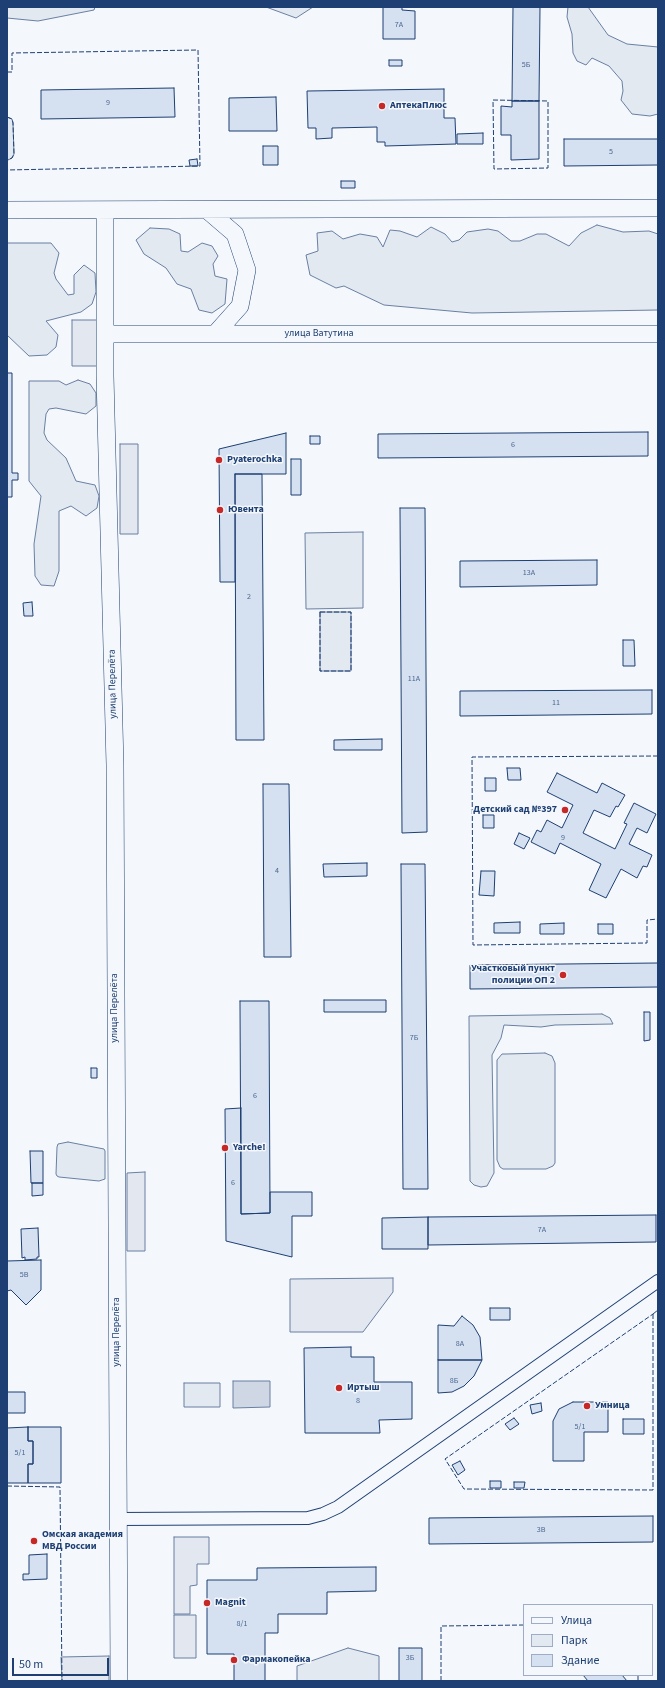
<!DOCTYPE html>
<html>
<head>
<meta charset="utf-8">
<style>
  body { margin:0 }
  #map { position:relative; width:665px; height:1688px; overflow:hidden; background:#f4f7fb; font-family:"Source Sans 3",sans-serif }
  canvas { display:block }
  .frame { position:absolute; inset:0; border:8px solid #1d3f73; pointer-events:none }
  .legend { position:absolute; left:523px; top:1604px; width:130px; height:72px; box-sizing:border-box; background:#f4f7fb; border:1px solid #9eadc5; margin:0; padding:5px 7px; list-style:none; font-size:12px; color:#1d3f73 }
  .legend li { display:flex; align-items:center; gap:8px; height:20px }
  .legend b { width:20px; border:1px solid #9eadc5 }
  .scale { position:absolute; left:12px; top:1658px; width:97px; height:18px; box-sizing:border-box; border:2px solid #1d3f73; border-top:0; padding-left:5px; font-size:12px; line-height:14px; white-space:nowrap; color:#1d3f73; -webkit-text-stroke:3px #f4f7fb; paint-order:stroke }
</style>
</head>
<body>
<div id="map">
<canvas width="665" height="1688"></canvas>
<div class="frame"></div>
<ul class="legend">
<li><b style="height:5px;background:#f4f7fb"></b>Улица</li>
<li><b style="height:11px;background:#e3e9f0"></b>Парк</li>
<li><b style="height:11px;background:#d5e0f0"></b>Здание</li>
</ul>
<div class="scale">50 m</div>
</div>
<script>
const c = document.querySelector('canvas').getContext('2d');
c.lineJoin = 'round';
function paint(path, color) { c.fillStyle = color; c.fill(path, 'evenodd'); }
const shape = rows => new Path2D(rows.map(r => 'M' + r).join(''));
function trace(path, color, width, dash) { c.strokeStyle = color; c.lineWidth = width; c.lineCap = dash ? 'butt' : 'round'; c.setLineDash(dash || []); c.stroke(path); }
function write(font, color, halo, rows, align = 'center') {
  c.font = font + ' "Source Sans 3",sans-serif'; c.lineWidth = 3; c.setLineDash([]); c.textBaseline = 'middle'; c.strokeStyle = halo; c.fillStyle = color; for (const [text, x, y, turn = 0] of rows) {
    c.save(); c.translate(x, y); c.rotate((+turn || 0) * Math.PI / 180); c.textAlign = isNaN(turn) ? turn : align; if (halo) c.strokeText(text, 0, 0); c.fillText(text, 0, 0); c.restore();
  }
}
const green = shape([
  [7,7,95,7,94,10,38,21,7,18,7,7],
  [266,7,313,7,296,18,266,7],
  [568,7,588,7,608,35,627,44,658,47,658,114,650,116,632,114,621,100,623,91,622,81,609,66,592,58,586,65,577,61,573,53,572,34,567,17,568,7],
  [7,117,12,119,13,123,14,154,12,158,8,160,7,160,7,117],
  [597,225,623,232,649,231,658,234,658,310,472,313,384,305,344,286,336,288,310,275,306,255,318,251,317,233,332,231,343,239,360,234,377,237,383,247,390,230,400,231,417,237,431,227,445,234,452,242,459,240,467,232,488,229,498,231,511,241,520,241,537,234,546,234,569,246,581,233,597,225],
  [150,228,169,229,180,234,181,251,188,252,202,243,212,246,218,256,213,264,215,276,227,279,225,304,212,313,199,310,191,289,177,284,166,268,144,254,136,240,150,228],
  [7,243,51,243,59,253,54,273,56,279,68,295,74,294,74,275,84,265,95,273,96,292,92,304,81,312,46,321,58,335,56,347,47,355,29,356,7,335,7,243],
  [78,380,90,384,96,393,96,406,86,414,56,408,49,409,46,414,44,433,47,440,66,458,76,481,95,485,99,496,97,508,86,516,71,506,59,511,59,571,54,586,41,585,35,576,34,544,41,496,29,481,29,381,59,381,66,385,78,380],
  [363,532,363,608,306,609,305,533,363,532],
  [320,612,351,612,351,671,320,671,320,612],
  [602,1014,610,1018,613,1024,555,1025,541,1027,504,1025,501,1038,492,1055,494,1173,487,1186,481,1187,474,1185,470,1181,469,1016,602,1014],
  [545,1053,552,1056,555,1063,555,1163,553,1166,546,1169,503,1169,500,1167,497,1160,497,1060,502,1054,506,1054,545,1053],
  [68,1142,104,1149,105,1151,105,1179,99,1181,59,1177,57,1176,56,1174,57,1147,58,1144,68,1142],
  [184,1383,220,1383,220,1407,184,1407,184,1383],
  [348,1648,379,1656,379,1681,297,1681,297,1666,348,1648]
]);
paint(green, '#e3e9f0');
trace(green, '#687fa3', 1);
const parking = shape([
  [72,320,97,320,97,366,72,366,72,320],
  [120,444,138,444,138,534,120,534,120,444],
  [145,1172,145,1251,127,1251,127,1173,145,1172],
  [393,1278,393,1292,363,1332,290,1332,290,1279,393,1278],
  [174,1537,209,1537,209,1564,197,1564,197,1585,190,1586,190,1614,174,1614,174,1537],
  [174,1615,196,1615,196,1658,174,1658,174,1615],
  [109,1656,109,1681,62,1681,61,1657,109,1656]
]);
paint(parking, '#e3e8f0');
trace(parking, '#687fa3', 1);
const water = shape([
  [233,1381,270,1381,270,1407,233,1408,233,1381]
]);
paint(water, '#cfd7e4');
trace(water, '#687fa3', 1);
const building = shape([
  [383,7,402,7,402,10,415,11,415,39,383,39,383,7],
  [513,7,540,7,539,101,512,101,513,7],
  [389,60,402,60,402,66,389,66,389,60],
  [174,88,175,117,41,119,41,90,174,88],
  [444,89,444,118,455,118,456,144,385,146,385,142,377,142,377,127,332,128,332,138,316,139,316,128,308,128,307,91,444,89],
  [276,97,277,131,229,131,229,98,276,97],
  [512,101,539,101,539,159,511,160,511,135,501,135,501,106,512,107,512,101],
  [483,133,483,144,457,144,457,134,483,133],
  [564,139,658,139,658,165,564,166,564,139],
  [263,146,278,146,278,165,263,165,263,146],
  [197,159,198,166,190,166,189,160,197,159],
  [341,181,355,181,355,188,341,188,341,181],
  [7,373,12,373,12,473,18,473,18,480,12,480,12,497,7,497,7,373],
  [648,432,648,456,378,458,378,434,648,432],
  [286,433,286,474,235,474,235,582,220,582,219,449,286,433],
  [310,436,320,436,320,444,310,444,310,436],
  [291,459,301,459,301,495,291,495,291,459],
  [235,474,262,474,264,740,236,740,235,474],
  [400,508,425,508,427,832,402,833,400,508],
  [597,560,597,585,460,587,460,561,597,560],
  [32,602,33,616,24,616,23,603,32,602],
  [623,640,634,640,635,666,623,666,623,640],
  [652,690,652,714,460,716,460,691,652,690],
  [382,739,382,750,334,750,334,740,382,739],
  [507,768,520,768,521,780,508,780,507,768],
  [557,773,597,793,602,783,625,795,618,807,616,806,610,817,594,810,583,833,615,849,627,824,624,823,634,803,656,814,647,833,637,828,629,844,652,855,647,867,643,866,637,878,621,869,606,898,589,890,601,864,560,843,555,854,531,842,537,830,541,832,547,820,562,828,573,805,547,792,557,773],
  [485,778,496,778,496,791,485,791,485,778],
  [263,784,289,784,291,957,264,957,263,784],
  [483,815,494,815,494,828,483,828,483,815],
  [519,833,530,838,524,849,514,844,519,833],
  [367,863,367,876,324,877,323,864,367,863],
  [401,864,425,864,428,1189,403,1189,401,864],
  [481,871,495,871,494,896,479,895,481,871],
  [520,922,520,933,494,933,494,923,520,922],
  [564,923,564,934,540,934,540,924,564,923],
  [598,924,613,924,613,934,598,934,598,924],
  [658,963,658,987,470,989,470,965,658,963],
  [324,1000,386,1000,386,1012,324,1012,324,1000],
  [240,1001,269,1001,270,1213,241,1214,240,1001],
  [644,1012,650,1012,650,1040,644,1041,644,1012],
  [91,1068,97,1068,97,1078,91,1078,91,1068],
  [241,1108,241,1214,270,1213,270,1192,312,1192,312,1216,292,1216,292,1257,226,1241,225,1109,241,1108],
  [30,1151,43,1151,43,1183,31,1183,30,1151],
  [32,1183,43,1183,43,1195,32,1196,32,1183],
  [656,1215,656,1242,428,1245,428,1217,656,1215],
  [428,1217,428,1249,382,1249,382,1218,428,1217],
  [38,1228,39,1257,37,1257,37,1259,25,1260,25,1257,22,1258,21,1229,38,1228],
  [41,1260,41,1290,26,1305,11,1290,7,1291,7,1261,41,1260],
  [490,1308,510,1308,510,1320,490,1320,490,1308],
  [462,1316,473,1325,480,1337,482,1360,438,1360,438,1325,454,1326,462,1316],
  [351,1347,351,1357,374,1357,374,1382,412,1382,412,1419,379,1420,380,1433,305,1433,304,1348,351,1347],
  [438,1360,482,1360,474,1376,464,1386,452,1392,438,1393,438,1360],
  [7,1392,25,1392,25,1413,7,1413,7,1392],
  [573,1402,608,1402,608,1432,584,1432,584,1461,553,1461,553,1421,559,1409,573,1402],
  [541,1403,542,1411,532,1414,530,1405,541,1403],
  [514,1418,519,1424,510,1430,505,1424,514,1418],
  [623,1419,644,1419,644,1434,623,1434,623,1419],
  [28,1427,28,1441,33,1441,33,1464,28,1464,28,1483,7,1483,7,1428,28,1427],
  [28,1427,61,1427,61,1483,28,1483,28,1464,33,1464,33,1441,28,1441,28,1427],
  [460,1461,465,1470,458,1475,452,1465,460,1461],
  [490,1481,501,1481,501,1488,490,1488,490,1481],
  [514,1482,525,1482,524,1488,514,1488,514,1482],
  [653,1516,653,1542,429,1544,429,1518,653,1516],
  [47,1554,47,1579,23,1580,23,1574,29,1574,29,1555,47,1554],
  [376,1567,376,1591,327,1592,327,1614,278,1614,278,1633,265,1633,265,1681,234,1681,234,1654,207,1654,207,1580,257,1580,257,1568,376,1567],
  [399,1648,422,1648,422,1681,399,1681,399,1648],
  [583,1675,622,1675,627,1681,588,1681,583,1675]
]);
paint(building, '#d5e0f0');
trace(building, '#1d3f73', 1);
const street = shape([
  [118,1519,308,1518,323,1514,338,1507,658,1281]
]);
const secondary = shape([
  [7,210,658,208],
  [105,210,105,376,115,765,119,1681],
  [207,210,235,234,247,270,240,306,215,334],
  [105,334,658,334]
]);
trace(street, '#1d3f73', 14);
trace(secondary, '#1d3f73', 18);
trace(street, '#f4f7fb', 12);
trace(secondary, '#f4f7fb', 17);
trace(shape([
  [7,72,12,72,12,53,198,50,200,166,7,170],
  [493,100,548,101,548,168,494,169,493,100],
  [7,117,12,119,13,123,14,154,12,158,7,160],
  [320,612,351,612,351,671,320,671,320,612],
  [658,756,472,757,473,945,647,943,647,920,658,919],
  [653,1314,653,1490,464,1489,445,1459,653,1314],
  [653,1314,658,1310],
  [7,1486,60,1487,62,1681],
  [638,1675,638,1681],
  [441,1681,441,1626,524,1625]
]), '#1d3f73', 1, [5, 2]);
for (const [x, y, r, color] of [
  [382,106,4,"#c62828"],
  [219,460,4,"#c62828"],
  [220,510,4,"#c62828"],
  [565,810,4,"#c62828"],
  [563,975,4,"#c62828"],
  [225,1148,4,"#c62828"],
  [339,1388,4,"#c62828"],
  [587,1406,4,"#c62828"],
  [34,1541,4,"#c62828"],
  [207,1603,4,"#c62828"],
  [234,1660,4,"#c62828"]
]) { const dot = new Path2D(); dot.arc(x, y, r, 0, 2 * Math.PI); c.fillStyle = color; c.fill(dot); trace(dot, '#f4f7fb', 1.5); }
write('8px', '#4b6792', null, [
  ["7А",399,25],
  ["5Б",526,65],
  ["9",108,103],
  ["5",611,152],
  ["6",513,445],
  ["13А",529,573],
  ["2",249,597],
  ["11А",414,679],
  ["11",556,703],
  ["9",563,838],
  ["4",277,871],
  ["7Б",414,1038],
  ["6",255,1096],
  ["6",233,1183],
  ["7А",542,1230],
  ["5В",24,1275],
  ["8А",460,1344],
  ["8Б",454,1381],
  ["8",358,1401],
  ["5/1",580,1427],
  ["5/1",20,1453],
  ["3В",541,1530],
  ["8/1",242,1624],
  ["3Б",410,1658]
]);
write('bold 10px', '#1d3f73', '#f4f7fb', [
  ["АптекаПлюс",390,106],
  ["Pyaterochka",227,460],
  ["Ювента",228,510],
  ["Детский сад №397",557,810,"right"],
  ["Участковый пункт",555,969,"right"],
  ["полиции ОП 2",555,981,"right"],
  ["Yarche!",233,1148],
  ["Иртыш",347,1388],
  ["Умница",595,1406],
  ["Омская академия",42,1535],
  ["МВД России",42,1547],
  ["Magnit",215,1603],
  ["Фармакопейка",242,1660]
], 'left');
write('10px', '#1d3f73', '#f4f7fb', [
  ["улица Ватутина",319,334],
  ["улица Перелёта",113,684,-91],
  ["улица Перелёта",115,1008,-90],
  ["улица Перелёта",117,1332,-90]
]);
</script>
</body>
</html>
